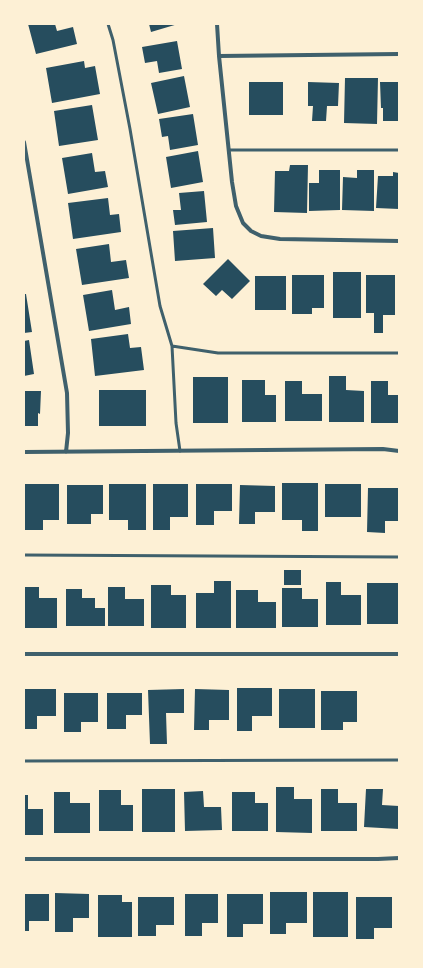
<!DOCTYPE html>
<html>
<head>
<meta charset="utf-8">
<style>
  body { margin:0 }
  #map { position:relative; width:423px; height:968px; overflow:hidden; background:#fdf0d5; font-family:Overpass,sans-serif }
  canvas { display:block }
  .frame { position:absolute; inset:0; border:25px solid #fdf0d5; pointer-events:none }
</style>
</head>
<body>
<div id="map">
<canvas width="423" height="968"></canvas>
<div class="frame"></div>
</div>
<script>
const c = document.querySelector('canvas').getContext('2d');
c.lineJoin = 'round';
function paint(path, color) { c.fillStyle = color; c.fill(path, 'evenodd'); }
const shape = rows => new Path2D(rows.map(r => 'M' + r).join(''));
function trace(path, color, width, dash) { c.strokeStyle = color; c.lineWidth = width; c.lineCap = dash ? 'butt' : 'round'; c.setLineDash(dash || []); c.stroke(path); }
paint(shape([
  [28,24,55,24,57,31,73,27,77,44,36,54],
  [149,24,178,24,151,32],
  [177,41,182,69,159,73,157,61,145,63,142,47],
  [84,61,85,68,95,66,100,94,52,103,46,68],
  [184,76,190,107,158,114,151,83],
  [345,78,378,78,377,124,344,123],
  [249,82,283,82,283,115,249,115],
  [308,82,339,83,338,106,327,106,326,121,312,121,313,106,308,106],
  [380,82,399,82,398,121,383,121,383,108,381,108],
  [92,105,98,140,59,146,54,111],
  [193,114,198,145,170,150,168,136,162,137,159,119],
  [198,151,203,182,171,188,166,157],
  [92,153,95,172,105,171,108,187,68,194,62,158],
  [290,165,308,165,307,213,274,212,275,171,289,171],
  [319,170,340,170,340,210,309,211,309,183,319,183],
  [357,170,374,170,374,211,342,210,343,177,357,178],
  [393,172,399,173,399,209,376,208,378,176,393,176],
  [204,191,207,222,175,225,173,210,181,210,179,193],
  [108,198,110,215,119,214,121,232,73,239,68,203],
  [213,228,215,258,175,261,173,231],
  [109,244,111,262,126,260,129,278,82,285,76,249],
  [228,259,250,281,232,299,222,290,216,296,203,284],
  [333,272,361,272,361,318,333,318],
  [292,275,324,275,324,308,312,308,312,314,292,314],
  [366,275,395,275,395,315,383,315,383,333,374,333,374,313,366,313],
  [255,276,286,276,286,310,255,310],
  [112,290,115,310,129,307,131,324,89,331,83,295],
  [24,294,26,294,32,332,24,333],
  [128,334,130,348,141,347,144,370,95,376,91,339],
  [29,340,34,374,24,376,24,341],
  [329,376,346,376,346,390,364,391,364,422,329,422],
  [193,377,228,377,228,423,193,423],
  [242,380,265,380,265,395,276,395,276,422,242,422],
  [285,381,302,381,302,394,322,394,322,421,285,421],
  [371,381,388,381,388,395,399,395,399,423,371,423],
  [99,390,146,390,146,426,99,426],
  [24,391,41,391,40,414,38,413,38,426,24,426],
  [282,483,318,483,318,531,302,531,302,520,282,520],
  [24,484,59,484,59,520,43,520,43,530,24,530],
  [109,484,146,484,146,530,128,530,128,520,109,520],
  [153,484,188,484,188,517,170,517,170,530,153,530],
  [196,484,232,484,232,511,214,511,214,525,196,525],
  [325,484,361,484,361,517,325,517],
  [67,485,103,485,103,514,91,514,91,524,67,524],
  [240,485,275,486,275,512,255,512,255,524,239,524],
  [368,488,399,488,399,521,385,521,385,533,367,532],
  [284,570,301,570,301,585,284,585],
  [214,581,231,581,231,628,196,628,196,593,214,593],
  [326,582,341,582,341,595,361,595,361,625,326,625],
  [367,583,399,583,399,624,367,624],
  [151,585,171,585,171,595,186,595,186,628,151,628],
  [24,587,39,587,39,598,57,598,57,628,24,628],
  [108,587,125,587,125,599,144,599,144,626,108,626],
  [282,588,302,588,302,599,318,599,318,627,282,627],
  [66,589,82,589,82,598,95,598,95,608,105,608,105,626,66,626],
  [236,590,258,590,258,602,276,602,276,628,236,628],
  [237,688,272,688,272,716,252,716,252,731,237,731],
  [24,689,56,689,56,716,37,716,37,729,24,729],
  [184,689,184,713,166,713,167,744,150,744,148,690],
  [195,689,229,690,229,720,209,720,209,730,194,730],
  [279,689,315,689,315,728,279,728],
  [321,691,357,691,357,722,343,722,343,730,321,730],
  [64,693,98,693,98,722,81,722,81,732,64,732],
  [107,693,142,693,142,715,126,715,126,729,107,729],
  [276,787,294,787,294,799,312,799,312,833,276,832],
  [142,789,175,789,175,832,142,832],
  [321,789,338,789,338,803,357,803,357,831,321,831],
  [366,789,383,789,382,805,399,806,399,829,364,827],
  [99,790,121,790,121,805,133,805,133,831,99,831],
  [203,791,204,807,221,807,222,830,185,831,184,792],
  [54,792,70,792,70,803,90,803,90,833,54,833],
  [232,792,255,792,255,803,268,803,268,831,232,831],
  [24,795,28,795,28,809,43,809,43,835,24,835],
  [270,892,307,892,307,923,286,923,286,934,270,934],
  [313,892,348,892,348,937,313,937],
  [55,893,89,894,89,918,73,918,73,932,55,932],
  [24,894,49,894,49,921,29,921,29,931,24,931],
  [185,894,218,894,218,923,202,923,202,936,185,936],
  [227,894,263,894,263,924,243,924,243,937,227,937],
  [98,895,122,895,122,902,132,902,132,937,98,937],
  [138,897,174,897,174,925,156,925,156,936,138,936],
  [356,897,392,897,392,928,374,928,374,939,356,939]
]), '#264d5e');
trace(shape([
  [108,24,113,40,130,129,160,306,172,346,218,353,399,353],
  [229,150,399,150],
  [172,346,176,423,180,451],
  [24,555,399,557],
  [24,761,399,760]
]), '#3f606c', 3);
trace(shape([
  [217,24,219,56,232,182,236,206,243,223,251,231,261,236,280,239,399,241],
  [219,56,399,54],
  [24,142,67,393,68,433,66,452],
  [24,452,383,449,399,451],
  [24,654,399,654],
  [24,859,378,859,399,858]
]), '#3f606c', 4);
</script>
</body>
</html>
